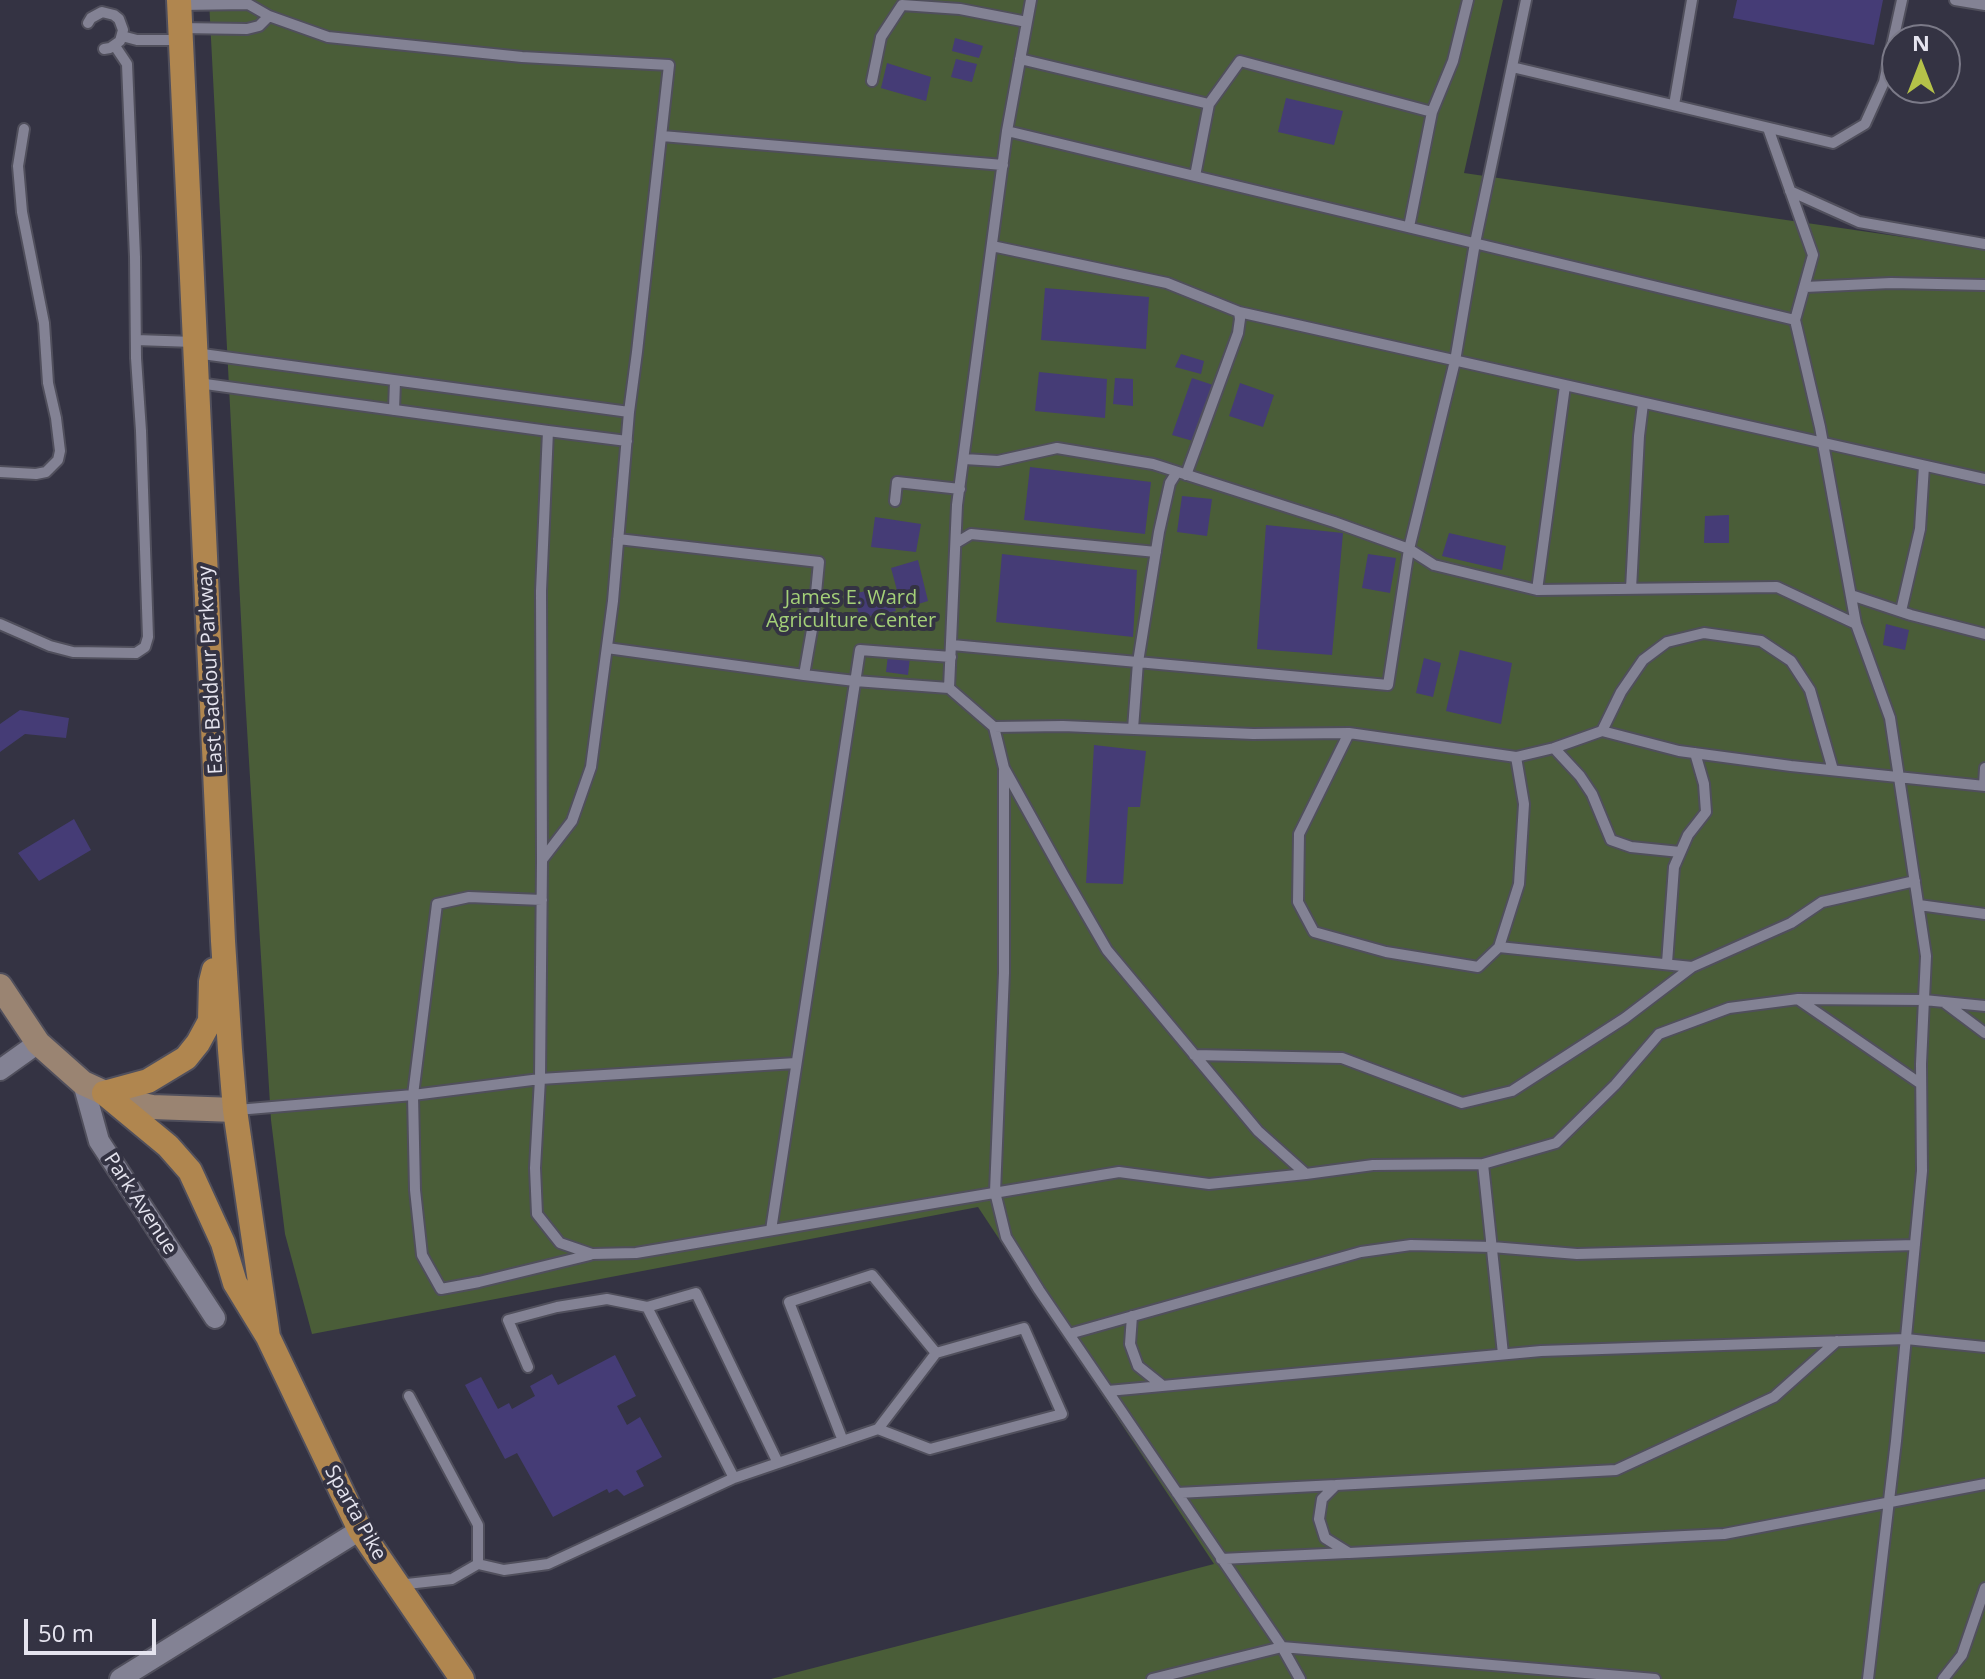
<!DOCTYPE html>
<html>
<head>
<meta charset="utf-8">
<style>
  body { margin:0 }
  #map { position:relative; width:1985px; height:1679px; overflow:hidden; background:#343343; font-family:"Open Sans",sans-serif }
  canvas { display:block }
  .north { position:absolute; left:1881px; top:24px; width:80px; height:80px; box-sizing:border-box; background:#343343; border:2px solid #7b7a88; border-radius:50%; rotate:0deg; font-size:22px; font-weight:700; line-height:32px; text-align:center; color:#e5e4ef }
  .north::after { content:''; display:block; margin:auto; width:28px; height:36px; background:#b5c249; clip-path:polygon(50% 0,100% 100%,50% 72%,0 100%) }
  .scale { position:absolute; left:24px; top:1619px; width:132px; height:36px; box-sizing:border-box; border:4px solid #e5e4ef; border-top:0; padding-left:10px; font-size:24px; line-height:28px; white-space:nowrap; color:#e5e4ef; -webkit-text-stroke:6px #343343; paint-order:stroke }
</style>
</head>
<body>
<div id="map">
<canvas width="1985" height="1679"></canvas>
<div class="north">N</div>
<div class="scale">50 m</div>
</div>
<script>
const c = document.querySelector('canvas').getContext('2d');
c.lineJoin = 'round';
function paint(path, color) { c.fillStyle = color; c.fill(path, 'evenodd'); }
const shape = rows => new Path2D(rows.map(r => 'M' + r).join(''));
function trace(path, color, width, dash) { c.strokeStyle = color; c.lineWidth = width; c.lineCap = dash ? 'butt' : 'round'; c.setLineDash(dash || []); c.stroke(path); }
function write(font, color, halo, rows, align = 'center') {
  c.font = font + ' "Open Sans",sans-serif'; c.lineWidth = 8; c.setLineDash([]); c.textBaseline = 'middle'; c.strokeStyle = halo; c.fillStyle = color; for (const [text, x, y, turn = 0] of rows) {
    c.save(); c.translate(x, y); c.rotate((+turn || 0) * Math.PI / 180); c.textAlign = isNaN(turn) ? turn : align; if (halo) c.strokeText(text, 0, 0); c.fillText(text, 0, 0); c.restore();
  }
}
paint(shape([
  [209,0,1503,0,1464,173,1985,249,1985,1679,771,1679,1214,1564,978,1207,312,1334,285,1234,271,1120,245,696]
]), '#4a5d38');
paint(shape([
  [1737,0,1883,0,1874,45,1733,18],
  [955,38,983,46,979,58,952,51],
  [956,59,977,64,972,82,951,77],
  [887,63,931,77,926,101,881,88],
  [1286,98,1343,111,1334,145,1278,132],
  [1045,288,1149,297,1146,349,1041,340],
  [1181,354,1204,361,1201,374,1175,367],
  [1039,372,1107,379,1105,418,1035,411],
  [1115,378,1133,379,1133,406,1113,404],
  [1192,378,1213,385,1193,441,1172,435],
  [1240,383,1274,395,1263,427,1229,416],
  [1030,467,1151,482,1145,534,1024,520],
  [1182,496,1212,499,1207,536,1177,532],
  [1729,515,1729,543,1704,543,1705,516],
  [875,517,921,524,916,552,871,547],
  [1266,525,1343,533,1332,655,1257,649],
  [1449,533,1506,546,1502,570,1442,556],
  [1002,554,1137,570,1133,637,996,622],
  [1368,554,1396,558,1390,593,1362,588],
  [918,560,928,601,902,609,891,568],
  [887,586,896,611,860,618,853,594],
  [1886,624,1909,630,1905,650,1883,645],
  [1460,650,1512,663,1501,724,1446,711],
  [888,655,910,657,908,675,886,672],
  [1424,658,1441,663,1433,697,1416,693],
  [20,710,69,718,66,738,25,734,0,752,0,724],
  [1094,745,1146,751,1140,807,1128,807,1123,884,1086,883],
  [74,819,91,850,39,881,18,853],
  [615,1355,636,1396,617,1406,627,1425,640,1417,662,1457,636,1471,644,1486,624,1496,617,1489,609,1493,607,1489,553,1517,517,1453,505,1459,465,1385,481,1377,498,1409,509,1403,512,1409,535,1396,530,1386,552,1374,558,1385]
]), '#453c76');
const lane = shape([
  [1031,0,1007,131,957,505,949,688,994,727,1004,768,1063,874,1107,950,1258,1131,1306,1174,1373,1165,1483,1164,1556,1143,1615,1085,1659,1034,1729,1008,1798,999,1924,1000,1985,1006],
  [1955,0,1985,5],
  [181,5,248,4,269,16,328,37,522,57,669,65,637,352,629,412,613,601,591,767,572,821,542,860,540,1079,535,1168,537,1214,560,1243,592,1254,636,1253,1119,1172,1209,1184,1306,1174],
  [88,23,91,18,102,12,114,15,119,19,123,30,120,41,110,48,104,49],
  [180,28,247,29,259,26,269,16],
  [122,36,137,40,180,40],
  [1020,59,1209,104,1240,61,1432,112,1453,61,1468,0],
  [1512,67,1833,143,1865,124,1884,82,1902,0],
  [872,81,881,37,902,5,960,9,1027,22],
  [1674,105,1692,0],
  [1768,128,1813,255,1795,320,1820,427,1856,624],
  [1007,131,1795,320],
  [662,136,1003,165],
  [1195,176,1209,104],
  [1790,191,1859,222,1985,244],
  [1409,227,1432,112],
  [992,246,1167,283,1239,312,1985,479],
  [1805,287,1891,283,1985,285],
  [136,340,194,342],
  [195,353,629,412],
  [198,383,548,431,627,441],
  [394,410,395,381],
  [964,459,998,461,1057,448,1153,464,1334,522,1409,549,1434,565,1537,590,1777,587,1856,624,1890,718,1926,956,1921,1064,1922,1171,1896,1441,1868,1679],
  [0,472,36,474,46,472,58,460,60,451,56,418,48,383,44,323,22,212,18,166,24,129],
  [1186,475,1238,333,1240,319,1239,312],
  [895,501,897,482,960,489],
  [618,539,819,562,813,624,804,675,855,681,949,688],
  [956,543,971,534,1156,552],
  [1631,589,1639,436,1643,404],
  [1537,590,1565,386],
  [1851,595,1911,615,1985,634],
  [1901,611,1920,529,1924,466],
  [0,624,50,646,73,652,136,653,145,647,148,637,141,431,136,358,135,257,127,64,115,46],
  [952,645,1388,685,1409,549,1455,361,1475,243,1526,0],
  [607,648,804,675],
  [994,727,1063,726,1253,734,1349,733,1516,757,1554,748,1602,731,1679,751,1791,766,1985,786],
  [1133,729,1138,662,1159,532,1170,483,1177,472],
  [1602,731,1621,692,1643,660,1667,642,1704,633,1761,641,1791,661,1810,690,1833,770],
  [1349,733,1299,834,1298,902,1314,932,1386,952,1478,967,1499,947,1519,884,1524,804,1516,757],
  [1554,748,1580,776,1592,794,1611,840,1631,847,1680,852],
  [1004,770,1004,973,995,1192,1006,1237,1039,1290,1282,1647,1300,1679],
  [1984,786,1985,768],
  [542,860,541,591,548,431],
  [542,900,469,897,437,904,413,1095,415,1190,422,1255,441,1289,479,1282,590,1255],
  [1919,905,1985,914],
  [1499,947,1692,967],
  [1667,963,1674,867,1688,835,1706,812,1704,784,1695,753],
  [1799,1000,1921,1084],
  [1945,1003,1985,1033],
  [1194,1055,1342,1058,1462,1103,1512,1091,1625,1018,1692,967,1791,923,1822,902,1915,881],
  [237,1110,413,1095,540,1079,796,1063],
  [1483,1164,1503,1354],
  [771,1230,860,650,951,657],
  [647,1307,734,1478,778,1463],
  [1132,1316,1130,1344,1138,1366,1163,1386],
  [1069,1334,1361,1252,1411,1245,1492,1247,1577,1254,1915,1245],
  [1837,1341,1774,1397,1616,1470,1336,1485,1322,1499,1319,1519,1325,1538,1349,1553,1724,1534,1985,1484],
  [528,1367,508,1320,557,1307,607,1299,647,1307,696,1293,778,1463,878,1429,930,1449,1062,1414,1024,1328,936,1353,872,1275,789,1302,843,1441],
  [1108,1391,1541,1351,1906,1339,1985,1347],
  [878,1429,936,1353],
  [1177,1493,1336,1485],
  [1221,1559,1347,1553],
  [478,1564,504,1570,548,1564,734,1478],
  [398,1585,452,1579,478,1564,478,1525,409,1396],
  [1152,1679,1282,1647,1655,1679],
  [1943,1679,1962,1655,1985,1588]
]);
const street = shape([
  [0,1070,38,1043],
  [83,1083,99,1141,215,1318],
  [120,1679,360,1530]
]);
const secondary = shape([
  [0,986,38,1043,83,1083,120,1100,152,1107,235,1110]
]);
const primary = shape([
  [179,0,223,941,230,1050,235,1110,268,1337],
  [104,1093,168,1146,190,1171,223,1243,235,1283,268,1337,360,1530,462,1679],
  [104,1093,148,1081,186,1058,198,1043,210,1021,211,982,214,970]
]);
trace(lane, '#504f5c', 14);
trace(street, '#504f5c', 24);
trace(secondary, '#504f5c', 28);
trace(primary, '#504f5c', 28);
trace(lane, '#838294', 10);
trace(street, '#838294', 20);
trace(secondary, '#9a8472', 24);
trace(primary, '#b0864f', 24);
write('20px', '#a4d078', '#343343', [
  ["James E. Ward",851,598],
  ["Agriculture Center",851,621]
]);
write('20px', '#e5e4ef', '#343343', [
  ["East Baddour Parkway",211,670,-93],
  ["Park Avenue",140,1204,57],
  ["Sparta Pike",355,1513,61]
]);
</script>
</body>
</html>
